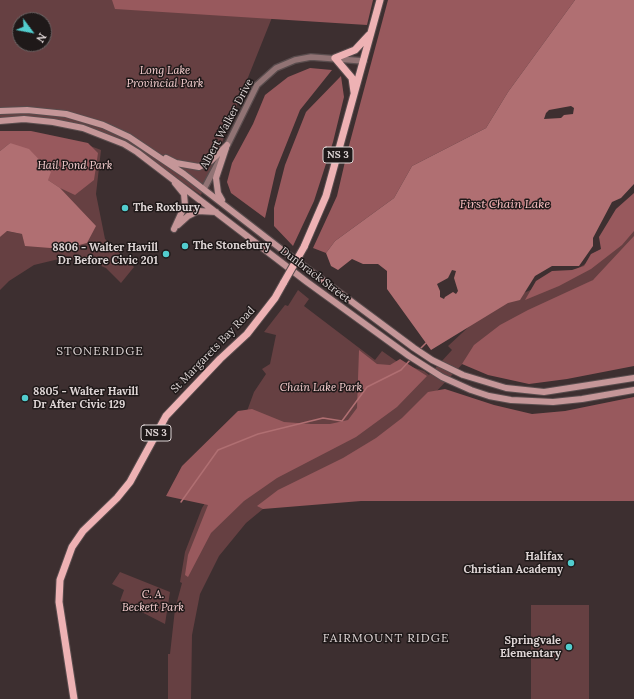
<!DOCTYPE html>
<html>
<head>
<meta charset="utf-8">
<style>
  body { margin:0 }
  #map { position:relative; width:634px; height:699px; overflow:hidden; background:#3d2f30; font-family:Lora,serif }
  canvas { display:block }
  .north { position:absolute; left:12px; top:12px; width:40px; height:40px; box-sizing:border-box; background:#1f1919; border:1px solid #6b6464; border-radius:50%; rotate:122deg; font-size:11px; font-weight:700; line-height:16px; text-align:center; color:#ded5d5 }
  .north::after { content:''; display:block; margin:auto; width:14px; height:18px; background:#52cdce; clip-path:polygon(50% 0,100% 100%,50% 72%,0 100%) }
</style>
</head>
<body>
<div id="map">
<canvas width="634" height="699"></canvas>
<div class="north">N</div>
</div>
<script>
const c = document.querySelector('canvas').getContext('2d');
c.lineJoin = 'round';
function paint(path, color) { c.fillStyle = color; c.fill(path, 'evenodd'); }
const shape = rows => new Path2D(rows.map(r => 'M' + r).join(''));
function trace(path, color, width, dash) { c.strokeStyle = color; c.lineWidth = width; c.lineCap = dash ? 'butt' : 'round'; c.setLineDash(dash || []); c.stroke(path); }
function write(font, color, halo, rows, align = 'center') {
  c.font = font + ' Lora,serif'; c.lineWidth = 3; c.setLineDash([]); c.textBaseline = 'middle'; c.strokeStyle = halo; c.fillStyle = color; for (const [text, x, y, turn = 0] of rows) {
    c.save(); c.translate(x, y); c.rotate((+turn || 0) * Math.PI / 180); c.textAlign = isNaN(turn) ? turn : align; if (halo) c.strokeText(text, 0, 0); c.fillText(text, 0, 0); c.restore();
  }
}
paint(shape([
  [0,0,279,0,201,195,165,170,99,132,8,117,0,118],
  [20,20,44,20,44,44,20,44],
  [0,135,77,141,101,150,96,194,105,239,134,267,121,283,106,268,92,262,63,258,34,265,9,281,0,290,0,237,6,231,22,234,10,143,0,151],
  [634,223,634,255,471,355,412,417,269,504,246,523,219,556,200,594,192,635,191,699,168,699,168,654,170,654,175,609,182,583,180,582,185,552,202,508,225,471,254,392,266,374,262,369,270,364,276,335,264,332,285,305,288,306,298,290,309,299,304,306,375,360,382,351,399,363,424,371,429,375,452,350,448,346,475,321,519,295,572,272,590,261],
  [120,572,170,592,165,624,120,601,124,590,112,584],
  [531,605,589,605,589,699,531,699]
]), '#664042');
paint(shape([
  [112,0,373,0,367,25,115,9],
  [388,0,575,0,508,92,486,128,412,166,394,198,335,241,326,253,313,248,337,196,347,153],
  [310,68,332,70,300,110,276,170,265,218,231,193,227,182,232,163,253,124,265,95,288,77],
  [341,76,344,97,333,142,314,201,293,246,274,226,274,208,285,165,306,112],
  [0,131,31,131,88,143,98,153,94,180,75,195,60,188,48,180,10,143,0,151],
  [634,193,634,231,622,245,591,269,559,286,525,300,536,281,552,271,572,270,584,266,591,254,601,249,599,237,616,209],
  [634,236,634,366,567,379,529,384,488,375,462,364,474,345,500,325,528,310,593,280],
  [359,350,377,364,390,365,400,359,427,376,397,407,356,437,277,478,244,501,211,533,188,577,185,575,188,555,208,505,166,496,182,466,238,411,252,409,284,422,311,424,330,424,348,420,357,408],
  [445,389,494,405,532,414,565,411,634,397,634,501,361,501,263,509,257,506,278,490,343,458,376,438,402,418,428,392]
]), '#98595d');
paint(shape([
  [575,0,634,0,634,184,621,198,612,202,593,238,593,246,579,266,552,266,535,276,520,300,508,303,431,350,387,289,387,271,378,264,363,264,352,259,338,270,331,266,326,253,335,241,394,198,412,166,486,128,508,92],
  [571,106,574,108,573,114,564,115,561,118,544,119,546,113,549,110],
  [452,270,456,271,454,278,458,291,456,294,453,292,445,297,444,299,440,297,440,291,437,284,448,278],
  [10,143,29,149,51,172,48,180,60,188,96,226,87,243,63,249,25,246,22,234,7,231,0,237,0,151]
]), '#b06f72');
trace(shape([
  [419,350,426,343],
  [181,502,218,450,258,434,323,418,342,421,367,387,401,370,411,359]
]), '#b06f72', 1.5);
const tertiary = shape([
  [226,148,257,85,276,68,295,60,311,57,364,61],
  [204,189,220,159]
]);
const secondary = shape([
  [0,111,27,110,66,114,103,125,129,137,184,174,281,249,414,348,432,360,463,375,506,388,544,392,634,378],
  [0,121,24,119,53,122,83,128,124,144,137,152,307,282,409,356,442,377,471,390,489,396,511,400,553,402,582,399,634,390],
  [166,158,176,163,199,167,211,161,227,145],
  [222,200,218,193,216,178,226,148],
  [178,225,188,216,198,211,216,212],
  [174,229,185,205,184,194,175,183]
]);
const primary = shape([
  [354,92,352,78,335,58,355,50,369,35],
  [304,247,326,196,380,0],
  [74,699,59,602,60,580,72,547,83,531,117,498,130,482,166,416,220,359,247,334,275,298,284,282]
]);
trace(tertiary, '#5a4d4e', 8);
trace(secondary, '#5a4d4e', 8);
trace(primary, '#5a4d4e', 9);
trace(tertiary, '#917374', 5.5);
trace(secondary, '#c59698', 6);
trace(primary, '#eeb2b4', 7);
const primaryBridge = shape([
  [284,282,304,247]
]);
trace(primaryBridge, '#5a4d4e', 9, []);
trace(primaryBridge, '#eeb2b4', 7);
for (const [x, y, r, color] of [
  [125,208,4,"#52cdce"],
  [185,246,4,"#52cdce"],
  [166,254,4,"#52cdce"],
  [25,398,4,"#52cdce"],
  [571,563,4,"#52cdce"],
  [569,647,4,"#52cdce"]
]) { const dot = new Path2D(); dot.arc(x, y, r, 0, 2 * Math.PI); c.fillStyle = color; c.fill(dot); trace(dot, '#1f1919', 1.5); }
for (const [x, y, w] of [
  [338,155,30],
  [156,433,30]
]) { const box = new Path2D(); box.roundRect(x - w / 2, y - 8, w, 16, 3); c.fillStyle = '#1f1919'; c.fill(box); trace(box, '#ded5d5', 1); }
write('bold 10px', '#ded5d5', null, [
  ["NS 3",338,155],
  ["NS 3",156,433]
]);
write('italic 11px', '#f8d0d1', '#1f1919', [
  ["Long Lake",165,71],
  ["Provincial Park",165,84],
  ["Hail Pond Park",75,166],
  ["Chain Lake Park",321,388],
  ["C. A.",153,595],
  ["Beckett Park",153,608]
]);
write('11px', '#ded5d5', '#1f1919', [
  ["Albert Walker Drive",227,124,-62],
  ["Dunbrack Street",315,275,37],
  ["St Margarets Bay Road",213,350,-46]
]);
write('bold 11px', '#ded5d5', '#1f1919', [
  ["The Roxbury",133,208],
  ["The Stonebury",193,246],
  ["8806 - Walter Havill",158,248,"right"],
  ["Dr Before Civic 201",158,261,"right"],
  ["8805 - Walter Havill",33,392],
  ["Dr After Civic 129",33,405],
  ["Halifax",563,557,"right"],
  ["Christian Academy",563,570,"right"],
  ["Springvale",561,641,"right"],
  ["Elementary",561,654,"right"]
], 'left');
write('italic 12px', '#fcc1c3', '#1f1919', [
  ["First Chain Lake",505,205]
]);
c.letterSpacing = '1px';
write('12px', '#ded5d5', '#1f1919', [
  ["STONERIDGE",100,352],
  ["FAIRMOUNT RIDGE",386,639]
]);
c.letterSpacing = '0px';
</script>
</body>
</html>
